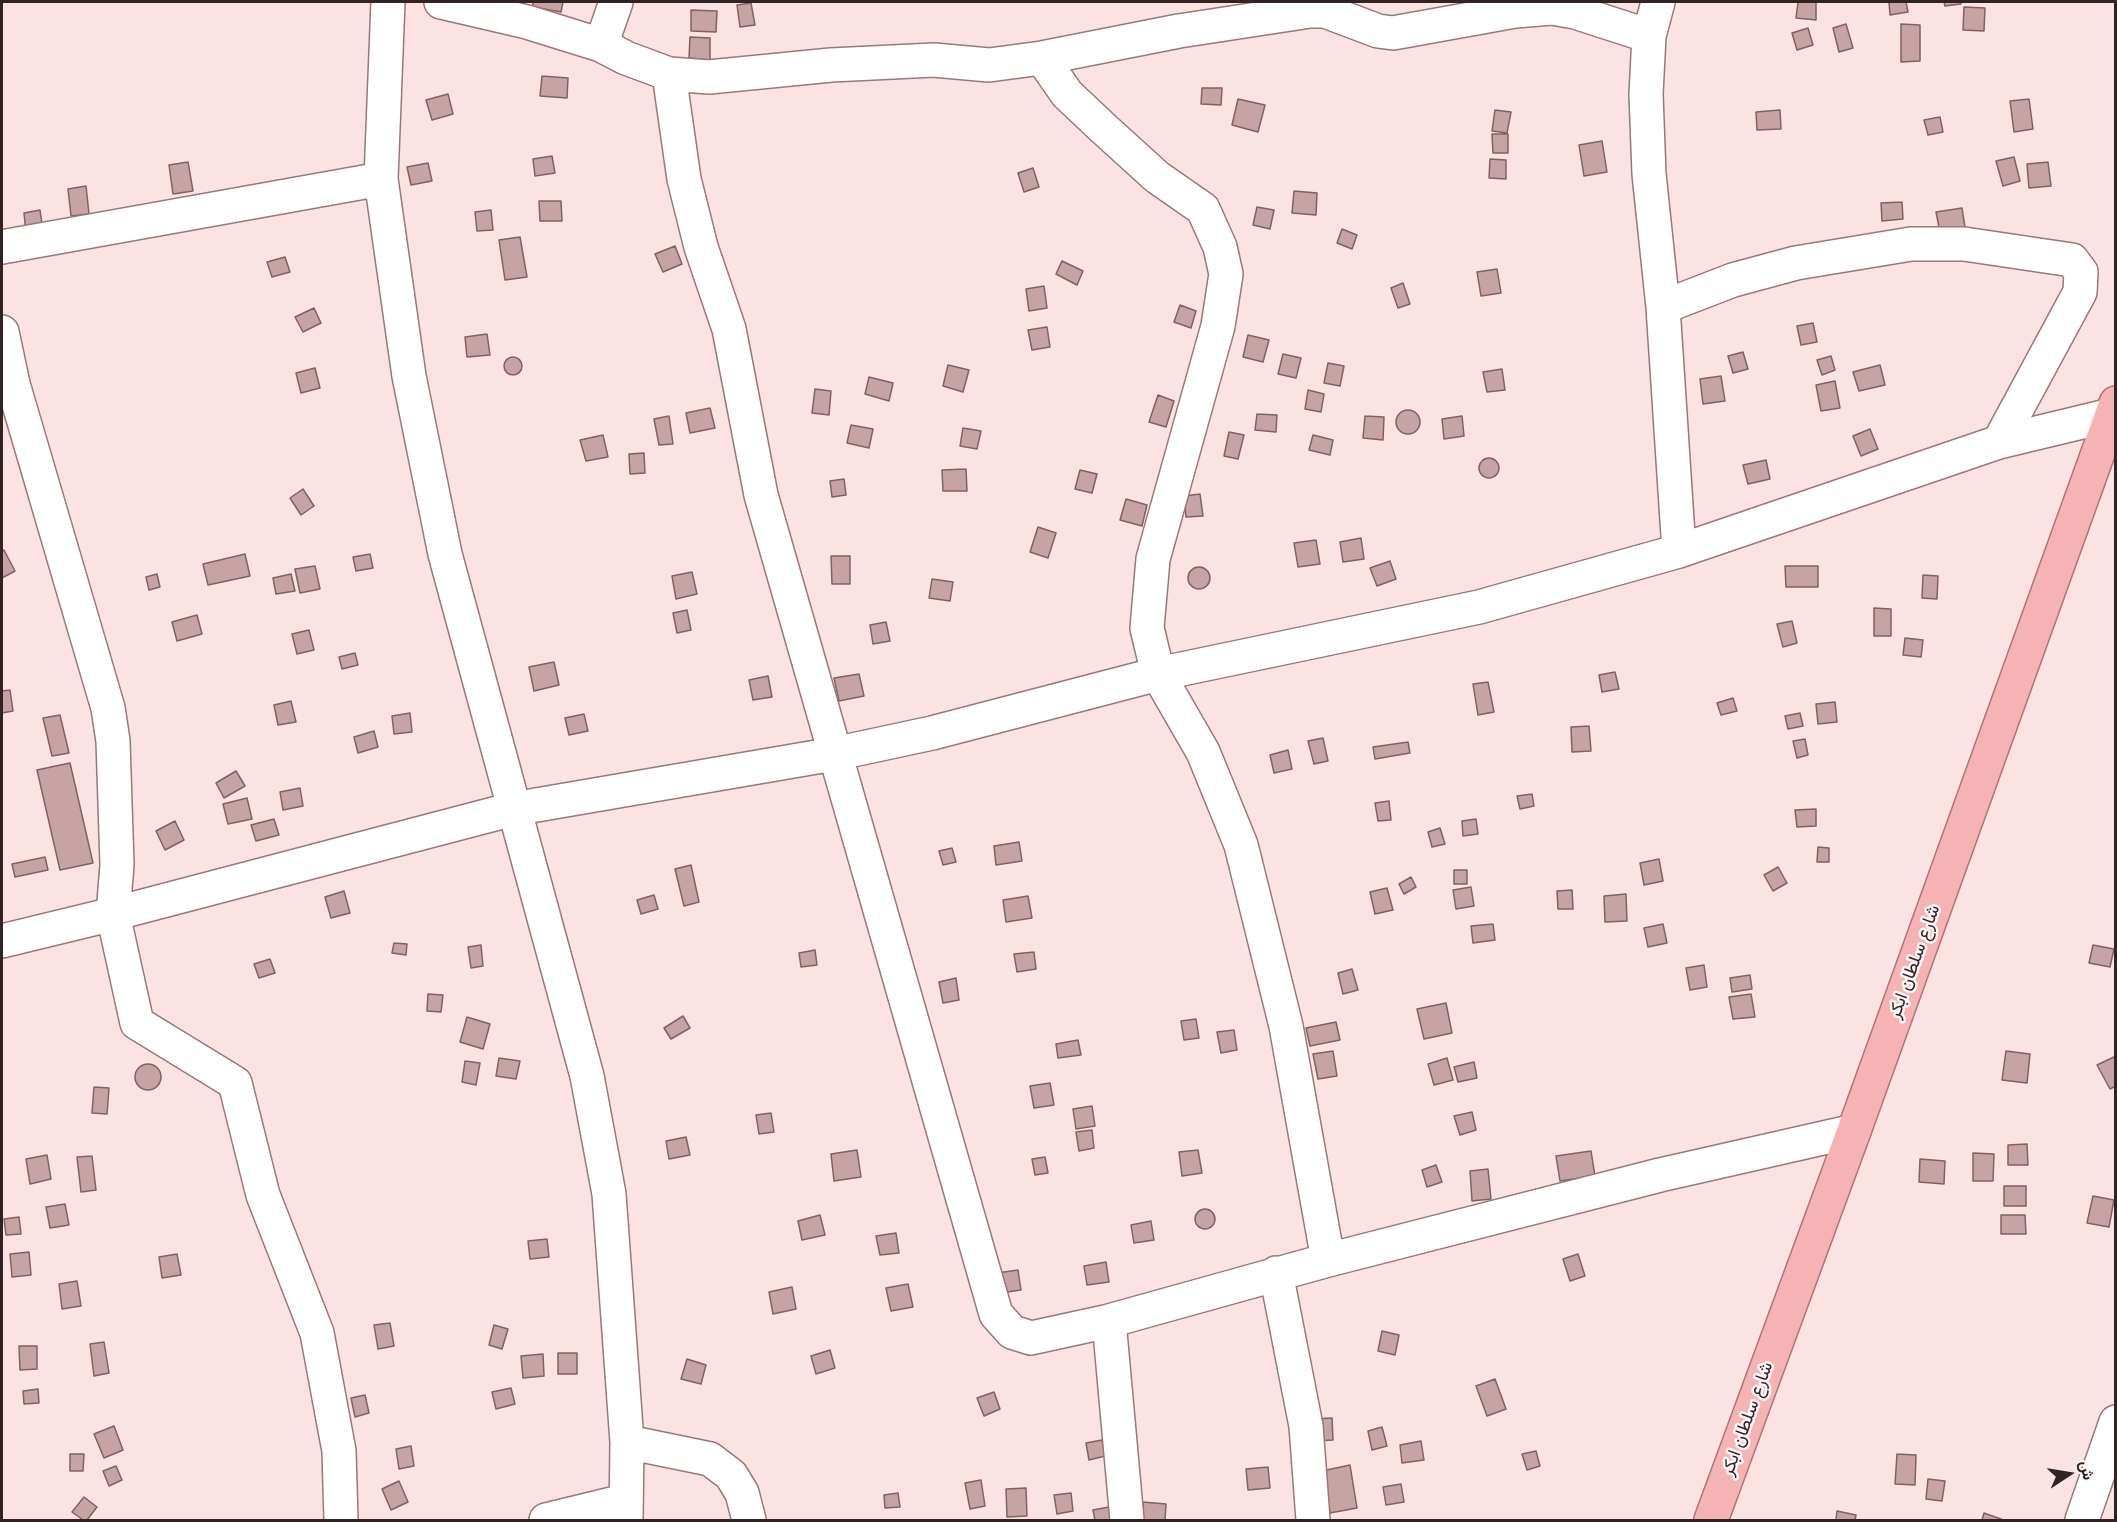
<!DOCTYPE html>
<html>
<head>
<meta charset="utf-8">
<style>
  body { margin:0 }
  #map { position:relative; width:2117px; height:1522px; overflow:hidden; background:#fbe3e3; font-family:Roboto,Vazirmatn,sans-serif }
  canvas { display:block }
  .frame { position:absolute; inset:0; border:3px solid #312323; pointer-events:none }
  .north { position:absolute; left:2039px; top:1444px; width:60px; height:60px; -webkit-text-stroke:4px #fdf5f5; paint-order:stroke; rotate:78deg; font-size:16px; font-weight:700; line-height:24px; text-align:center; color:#312323 }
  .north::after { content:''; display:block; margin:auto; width:21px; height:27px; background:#312323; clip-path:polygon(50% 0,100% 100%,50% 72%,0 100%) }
</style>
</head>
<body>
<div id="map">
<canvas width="2117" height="1522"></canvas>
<div class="frame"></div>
<div class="north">ش</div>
</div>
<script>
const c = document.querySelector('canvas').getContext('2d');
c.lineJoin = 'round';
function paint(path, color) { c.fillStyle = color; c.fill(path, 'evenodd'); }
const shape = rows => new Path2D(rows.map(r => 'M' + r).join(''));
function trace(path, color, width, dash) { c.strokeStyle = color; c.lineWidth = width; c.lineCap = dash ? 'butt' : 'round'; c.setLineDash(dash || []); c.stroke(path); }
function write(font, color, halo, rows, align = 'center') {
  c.font = font + ' Roboto,Vazirmatn,sans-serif'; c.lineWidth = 5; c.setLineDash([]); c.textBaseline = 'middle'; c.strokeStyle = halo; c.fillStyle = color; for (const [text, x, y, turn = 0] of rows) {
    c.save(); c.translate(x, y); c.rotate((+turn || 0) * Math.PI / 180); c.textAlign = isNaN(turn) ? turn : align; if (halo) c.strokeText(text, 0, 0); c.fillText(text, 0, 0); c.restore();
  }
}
const building = shape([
  [533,2,563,2,561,12,533,7,533,2],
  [1798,2,1816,2,1816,20,1796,18,1798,2],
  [1889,2,1906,2,1908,12,1890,15,1889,2],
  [1944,2,1961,2,1961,4,1945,6,1944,2],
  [751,3,755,25,740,27,737,5,751,3],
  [1964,7,1985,8,1984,31,1963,30,1964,7],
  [691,10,717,11,716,32,691,31,691,10],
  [1846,24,1853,48,1839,52,1833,28,1846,24],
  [1901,24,1920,25,1920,61,1901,62,1901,24],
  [1808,28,1813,45,1797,50,1792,33,1808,28],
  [690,37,710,38,710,60,689,58,690,37],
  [542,76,568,78,567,98,540,96,542,76],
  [1202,88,1222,88,1221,105,1201,104,1202,88],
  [448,94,453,114,432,120,426,100,448,94],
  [1238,99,1265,105,1258,132,1232,125,1238,99],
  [2029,99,2033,129,2014,132,2010,101,2029,99],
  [1495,110,1511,112,1507,133,1492,131,1495,110],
  [1780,110,1781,129,1757,130,1756,112,1780,110],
  [1940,117,1943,132,1928,135,1924,120,1940,117],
  [1492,134,1508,134,1508,153,1493,153,1492,134],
  [1602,141,1607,172,1584,176,1579,145,1602,141],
  [552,156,555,173,535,176,533,159,552,156],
  [2014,157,2020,181,2003,186,1996,161,2014,157],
  [1490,159,1506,160,1506,179,1489,178,1490,159],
  [188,162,193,191,173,194,169,165,188,162],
  [2048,162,2051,186,2029,188,2027,164,2048,162],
  [428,163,432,181,411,185,407,167,428,163],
  [1033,168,1039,187,1024,192,1018,173,1033,168],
  [86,186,89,214,71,216,68,189,86,186],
  [1294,191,1317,193,1316,215,1292,213,1294,191],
  [539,201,561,201,562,221,540,221,539,201],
  [1902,202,1903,219,1882,221,1881,203,1902,202],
  [1257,207,1274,210,1270,229,1253,225,1257,207],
  [1962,208,1965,227,1940,232,1936,212,1962,208],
  [40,210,43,231,26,233,24,213,40,210],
  [491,210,493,230,477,231,475,212,491,210],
  [1342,229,1357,235,1352,249,1337,243,1342,229],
  [520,237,527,277,505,280,499,240,520,237],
  [675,246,682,264,663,272,655,254,675,246],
  [285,257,290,272,272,277,267,262,285,257],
  [1062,261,1083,271,1077,285,1056,274,1062,261],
  [1497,269,1501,293,1481,296,1477,272,1497,269],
  [1403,283,1410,304,1398,308,1391,288,1403,283],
  [1044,286,1047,308,1029,311,1026,289,1044,286],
  [1180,305,1196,311,1191,328,1174,322,1180,305],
  [314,308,321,323,303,332,295,317,314,308],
  [1813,323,1817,342,1801,345,1797,326,1813,323],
  [1047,327,1050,347,1032,350,1028,330,1047,327],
  [487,334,490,355,467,357,465,337,487,334],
  [1248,335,1269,340,1263,362,1243,357,1248,335],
  [1743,352,1748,369,1733,373,1728,356,1743,352],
  [1283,354,1301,358,1296,378,1278,374,1283,354],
  [1831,356,1835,370,1822,375,1817,360,1831,356],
  '504 366a9 9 0 1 1 18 0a9 9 0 1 1-18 0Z',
  [1328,363,1344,366,1340,386,1324,383,1328,363],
  [948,365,969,370,963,392,943,386,948,365],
  [1880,365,1885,385,1859,391,1853,372,1880,365],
  [315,368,320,388,301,393,296,373,315,368],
  [1502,369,1505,390,1487,392,1483,372,1502,369],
  [1721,376,1725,401,1703,404,1700,379,1721,376],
  [869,377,893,383,889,401,865,394,869,377],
  [1835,381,1840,408,1821,411,1816,385,1835,381],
  [815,389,831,391,829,415,812,413,815,389],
  [1308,390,1324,394,1321,412,1305,409,1308,390],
  [1158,395,1174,401,1166,427,1149,422,1158,395],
  [710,408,715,428,690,433,686,413,710,408],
  '1396 422a12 12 0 1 1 24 0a12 12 0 1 1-24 0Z',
  [1257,414,1277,415,1276,432,1255,430,1257,414],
  [669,416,673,444,659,445,654,419,669,416],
  [1365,416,1384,417,1383,440,1363,438,1365,416],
  [1462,416,1464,436,1444,439,1442,419,1462,416],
  [851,425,873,429,869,448,847,443,851,425],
  [963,428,981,431,977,449,960,446,963,428],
  [1870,429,1878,449,1861,456,1853,436,1870,429],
  [1229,432,1244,435,1238,459,1224,456,1229,432],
  [603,435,608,457,586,461,580,440,603,435],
  [1313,435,1333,440,1330,455,1309,450,1313,435],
  [644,453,645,473,630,474,629,454,644,453],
  '1479 468a10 10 0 1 1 20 0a10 10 0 1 1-20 0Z',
  [1766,460,1770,479,1748,484,1743,465,1766,460],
  [966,469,967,491,943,491,942,470,966,469],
  [1080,470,1097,474,1092,493,1075,489,1080,470],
  [844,479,846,495,832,497,830,481,844,479],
  [303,489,314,506,301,515,290,498,303,489],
  [1200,494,1203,516,1186,517,1184,496,1200,494],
  [1126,499,1147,505,1142,526,1120,520,1126,499],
  [1038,527,1056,533,1048,558,1030,552,1038,527],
  [1361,538,1364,559,1343,562,1340,542,1361,538],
  [1316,540,1320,564,1298,567,1294,543,1316,540],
  [4,550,15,571,2,578,2,551,4,550],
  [245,554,250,576,208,585,203,564,245,554],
  [370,554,373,568,356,571,353,557,370,554],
  [831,556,850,556,850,584,832,584,831,556],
  [1390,561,1396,579,1377,586,1370,568,1390,561],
  [315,566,320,589,300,593,295,569,315,566],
  [1785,566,1818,566,1818,587,1786,587,1785,566],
  '1188 578a11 11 0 1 1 22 0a11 11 0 1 1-22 0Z',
  [692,572,697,594,676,599,672,576,692,572],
  [157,574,160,587,149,590,146,577,157,574],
  [291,574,295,591,276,594,273,578,291,574],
  [1923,575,1938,576,1937,599,1922,598,1923,575],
  [932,579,953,582,950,601,929,598,932,579],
  [1874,608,1891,609,1891,636,1874,636,1874,608],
  [687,610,691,630,677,633,673,613,687,610],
  [197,615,202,634,177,641,172,622,197,615],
  [1792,621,1797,643,1783,647,1777,624,1792,621],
  [886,622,890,641,873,644,870,625,886,622],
  [309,630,314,650,297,654,292,634,309,630],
  [1905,638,1923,640,1921,657,1903,655,1905,638],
  [355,653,358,665,342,669,339,657,355,653],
  [554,662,559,685,534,691,529,667,554,662],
  [1615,672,1619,689,1602,692,1599,675,1615,672],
  [859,674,864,696,839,701,834,678,859,674],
  [768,676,772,697,753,700,749,680,768,676],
  [1488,682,1494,712,1478,715,1473,684,1488,682],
  [10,690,13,711,2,713,2,691,10,690],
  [1733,698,1737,711,1721,715,1717,703,1733,698],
  [291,701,296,722,278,725,274,705,291,701],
  [1835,702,1837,722,1818,724,1816,704,1835,702],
  [410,713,412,732,394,734,392,716,410,713],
  [1800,713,1803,726,1788,729,1785,716,1800,713],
  [584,714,588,731,569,735,565,718,584,714],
  [60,715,69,753,52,756,43,718,60,715],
  [1589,726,1591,751,1572,752,1571,727,1589,726],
  [374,731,378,747,358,753,354,737,374,731],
  [1323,738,1328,761,1314,764,1308,741,1323,738],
  [1805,739,1808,755,1797,758,1793,741,1805,739],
  [1408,742,1410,753,1375,759,1373,747,1408,742],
  [1288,750,1292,769,1274,773,1270,755,1288,750],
  [70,763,93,863,60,870,37,770,70,763],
  [236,771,245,786,224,798,216,783,236,771],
  [300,788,303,806,283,810,280,792,300,788],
  [1532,794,1534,806,1520,809,1517,796,1532,794],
  [247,798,252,819,228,824,223,804,247,798],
  [1389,801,1391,820,1378,821,1375,803,1389,801],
  [1816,809,1816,826,1797,827,1795,810,1816,809],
  [274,819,279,835,256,841,251,825,274,819],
  [1476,819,1478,834,1463,836,1462,821,1476,819],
  [175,821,184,840,165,850,156,831,175,821],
  [1440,828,1445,844,1432,847,1428,832,1440,828],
  [1019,842,1022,861,996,865,994,846,1019,842],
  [1818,847,1829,848,1829,862,1817,862,1818,847],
  [952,848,956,862,943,865,939,851,952,848],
  [45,857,48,870,15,877,12,864,45,857],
  [1659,859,1663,881,1644,885,1640,863,1659,859],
  [691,865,699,902,684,906,675,869,691,865],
  [1778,867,1787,883,1773,891,1764,875,1778,867],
  [1454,870,1467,870,1467,884,1454,884,1454,870],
  [1411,877,1416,887,1404,894,1399,884,1411,877],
  [1471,887,1474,906,1456,909,1453,890,1471,887],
  [1387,888,1393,910,1375,914,1370,892,1387,888],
  [1572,890,1573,909,1558,909,1557,891,1572,890],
  [344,891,350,913,331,918,325,897,344,891],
  [1626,894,1627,921,1605,922,1604,896,1626,894],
  [654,895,658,909,641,914,637,900,654,895],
  [1028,896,1032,918,1006,922,1003,900,1028,896],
  [1493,924,1495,940,1473,943,1471,926,1493,924],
  [1663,924,1667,943,1648,947,1644,928,1663,924],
  [394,943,407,944,406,955,392,953,394,943],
  [481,945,483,966,471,968,468,947,481,945],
  [2093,945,2114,949,2110,967,2089,963,2093,945],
  [815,950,817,965,801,967,799,953,815,950],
  [1034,952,1036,969,1017,972,1014,954,1034,952],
  [270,959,275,973,259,978,254,964,270,959],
  [1704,965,1707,987,1690,990,1686,968,1704,965],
  [1352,969,1358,990,1343,994,1338,973,1352,969],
  [1750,975,1752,989,1732,992,1730,978,1750,975],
  [956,978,959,1000,943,1003,939,982,956,978],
  [428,994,443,995,441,1012,427,1011,428,994],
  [1751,994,1755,1017,1733,1019,1729,997,1751,994],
  [1446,1003,1452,1033,1424,1039,1417,1009,1446,1003],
  [683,1016,690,1028,671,1039,664,1028,683,1016],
  [467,1017,490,1024,483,1049,460,1042,467,1017],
  [1196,1019,1199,1038,1184,1040,1181,1021,1196,1019],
  [1336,1022,1340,1040,1310,1046,1306,1028,1336,1022],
  [1234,1030,1237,1050,1221,1053,1217,1032,1234,1030],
  [1078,1040,1081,1055,1058,1058,1056,1044,1078,1040],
  [1333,1051,1337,1076,1318,1079,1313,1054,1333,1051],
  [2006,1051,2030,1054,2027,1083,2002,1080,2006,1051],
  [2116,1056,2116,1086,2110,1089,2097,1065,2116,1056],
  [499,1058,520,1061,516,1079,496,1076,499,1058],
  [1447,1058,1453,1080,1434,1085,1428,1064,1447,1058],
  [465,1061,480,1063,476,1085,462,1082,465,1061],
  [1474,1062,1477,1078,1458,1082,1454,1067,1474,1062],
  '135 1077a13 13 0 1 1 26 0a13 13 0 1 1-26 0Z',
  [1050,1083,1054,1105,1034,1108,1030,1086,1050,1083],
  [94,1087,109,1088,107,1114,92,1113,94,1087],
  [1092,1106,1095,1126,1076,1129,1073,1109,1092,1106],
  [1472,1112,1476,1130,1460,1135,1454,1116,1472,1112],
  [771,1113,774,1132,759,1134,756,1115,771,1113],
  [1092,1130,1094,1148,1079,1151,1076,1132,1092,1130],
  [686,1137,690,1155,669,1159,666,1141,686,1137],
  [2027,1144,2028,1165,2008,1165,2008,1145,2027,1144],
  [857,1150,861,1177,834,1181,831,1154,857,1150],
  [1198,1150,1202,1173,1182,1176,1179,1152,1198,1150],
  [1591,1151,1595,1176,1560,1181,1556,1156,1591,1151],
  [1973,1153,1994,1154,1993,1181,1973,1181,1973,1153],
  [47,1155,51,1179,30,1184,26,1159,47,1155],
  [92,1156,96,1190,81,1192,77,1157,92,1156],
  [1045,1157,1048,1173,1035,1175,1032,1159,1045,1157],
  [1920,1159,1945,1161,1944,1184,1919,1182,1920,1159],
  [1436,1165,1442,1182,1427,1187,1422,1170,1436,1165],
  [1488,1169,1491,1199,1472,1201,1470,1171,1488,1169],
  [2004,1186,2026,1186,2026,1206,2004,1206,2004,1186],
  [2093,1196,2114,1200,2109,1227,2087,1223,2093,1196],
  [65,1204,69,1225,50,1228,46,1207,65,1204],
  '1195 1219a10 10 0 1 1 20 0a10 10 0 1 1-20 0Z',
  [820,1215,825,1235,802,1240,798,1221,820,1215],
  [2001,1215,2025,1215,2026,1234,2001,1234,2001,1215],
  [19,1217,21,1234,6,1235,4,1219,19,1217],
  [1151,1221,1154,1240,1134,1243,1131,1225,1151,1221],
  [896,1233,899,1253,880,1255,876,1236,896,1233],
  [547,1239,549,1257,530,1259,528,1241,547,1239],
  [29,1252,31,1275,12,1277,10,1254,29,1252],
  [177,1254,181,1275,162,1278,159,1257,177,1254],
  [1578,1254,1585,1276,1570,1281,1563,1259,1578,1254],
  [1106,1262,1109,1282,1087,1285,1084,1266,1106,1262],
  [1018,1270,1021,1290,1000,1293,997,1273,1018,1270],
  [77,1281,81,1306,62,1309,59,1284,77,1281],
  [908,1284,913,1307,891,1311,886,1288,908,1284],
  [792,1287,796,1309,773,1314,769,1292,792,1287],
  [390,1323,394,1346,378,1349,374,1325,390,1323],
  [494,1325,508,1329,502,1349,489,1345,494,1325],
  [1382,1331,1399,1335,1395,1355,1378,1351,1382,1331],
  [104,1342,109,1373,94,1376,90,1344,104,1342],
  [19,1346,37,1346,37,1369,20,1370,19,1346],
  [830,1350,835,1368,816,1374,811,1356,830,1350],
  [558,1353,577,1353,577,1374,558,1374,558,1353],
  [543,1354,544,1376,523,1378,521,1356,543,1354],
  [687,1359,706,1365,701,1384,681,1379,687,1359],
  [1495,1379,1506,1409,1487,1416,1476,1386,1495,1379],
  [511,1388,515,1404,496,1409,492,1392,511,1388],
  [38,1389,39,1403,24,1404,23,1391,38,1389],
  [994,1392,1000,1409,984,1416,977,1398,994,1392],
  [365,1395,369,1413,355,1417,351,1398,365,1395],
  [1332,1418,1333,1440,1315,1441,1314,1419,1332,1418],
  [114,1426,123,1450,104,1458,94,1434,114,1426],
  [1382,1427,1387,1446,1372,1450,1368,1431,1382,1427],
  [1102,1440,1105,1456,1089,1460,1086,1443,1102,1440],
  [1421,1441,1424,1460,1402,1463,1400,1445,1421,1441],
  [411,1446,414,1466,399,1469,396,1449,411,1446],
  [1536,1451,1540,1466,1527,1470,1522,1454,1536,1451],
  [70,1454,84,1454,83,1471,70,1471,70,1454],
  [1897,1454,1916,1455,1915,1485,1895,1484,1897,1454],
  [1350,1465,1357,1508,1330,1513,1322,1471,1350,1465],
  [116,1466,122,1480,109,1486,103,1471,116,1466],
  [1268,1467,1270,1488,1248,1490,1246,1469,1268,1467],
  [1928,1479,1945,1481,1942,1501,1926,1499,1928,1479],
  [981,1480,985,1506,970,1509,965,1483,981,1480],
  [399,1481,408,1502,391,1510,382,1489,399,1481],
  [1401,1484,1404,1502,1386,1505,1383,1487,1401,1484],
  [1026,1488,1027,1516,1007,1517,1006,1489,1026,1488],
  [898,1493,900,1507,885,1508,884,1495,898,1493],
  [1071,1493,1073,1511,1057,1514,1054,1495,1071,1493],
  [84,1497,97,1507,87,1520,83,1520,72,1512,84,1497],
  [1143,1502,1166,1504,1165,1520,1142,1520,1143,1502],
  [1109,1507,1112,1520,1095,1520,1093,1510,1109,1507],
  [1837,1511,1856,1515,1855,1520,1836,1520,1837,1511],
  [1984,1513,2001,1519,2001,1520,1982,1520,1984,1513]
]);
paint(building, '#c7a3a3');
trace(building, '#826161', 1.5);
const minor = shape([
  [388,2,381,179,409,376,445,554,587,1076,609,1194,627,1442,626,1520],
  [441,2,527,22,601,45,626,58,669,74,709,77,831,65,934,60,989,65,1042,58,1179,31,1310,11,1325,11,1378,31,1393,33,1515,11,1552,8,1575,12,1649,36],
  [1658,2,1649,36,1646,94,1649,174,1663,307,1679,551],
  [601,45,616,2],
  [1042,58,1067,94,1102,127,1157,177,1203,209,1220,247,1226,274,1218,326,1153,559,1147,628,1158,674,1203,752,1241,845,1286,1026,1328,1260],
  [669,74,684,179,701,247,729,329,761,495,996,1314,1012,1332,1031,1338,1109,1321,1328,1260,1660,1175,1854,1131],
  [2,247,381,179],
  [1663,307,1733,280,1796,263,1911,244,1964,244,2072,260,2081,272,2080,292,1999,442],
  [2,332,13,384,108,708,113,741,117,865,113,914,137,1023,235,1083,263,1195,317,1333,339,1451,341,1520],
  [2,941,113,914,513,809,834,754,932,733,1158,674,1479,607,1679,551,1999,442,2111,415],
  [1276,1273,1306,1426,1313,1520],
  [1109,1321,1127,1520],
  [627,1442,710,1459,731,1475,742,1493,749,1520],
  [546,1520,624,1501],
  [2082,1520,2116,1422]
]);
const trunk = shape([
  [1711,1520,1854,1131,2116,403]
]);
trace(minor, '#9a7878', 36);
trace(trunk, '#b07476', 36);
trace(minor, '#fff', 33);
trace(trunk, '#f6b3b4', 33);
write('18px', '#312323', '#fdf5f5', [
  ["شارع سلطان ابكر",1915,962,-70],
  ["شارع سلطان ابكر",1748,1419,-70]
]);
</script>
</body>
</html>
